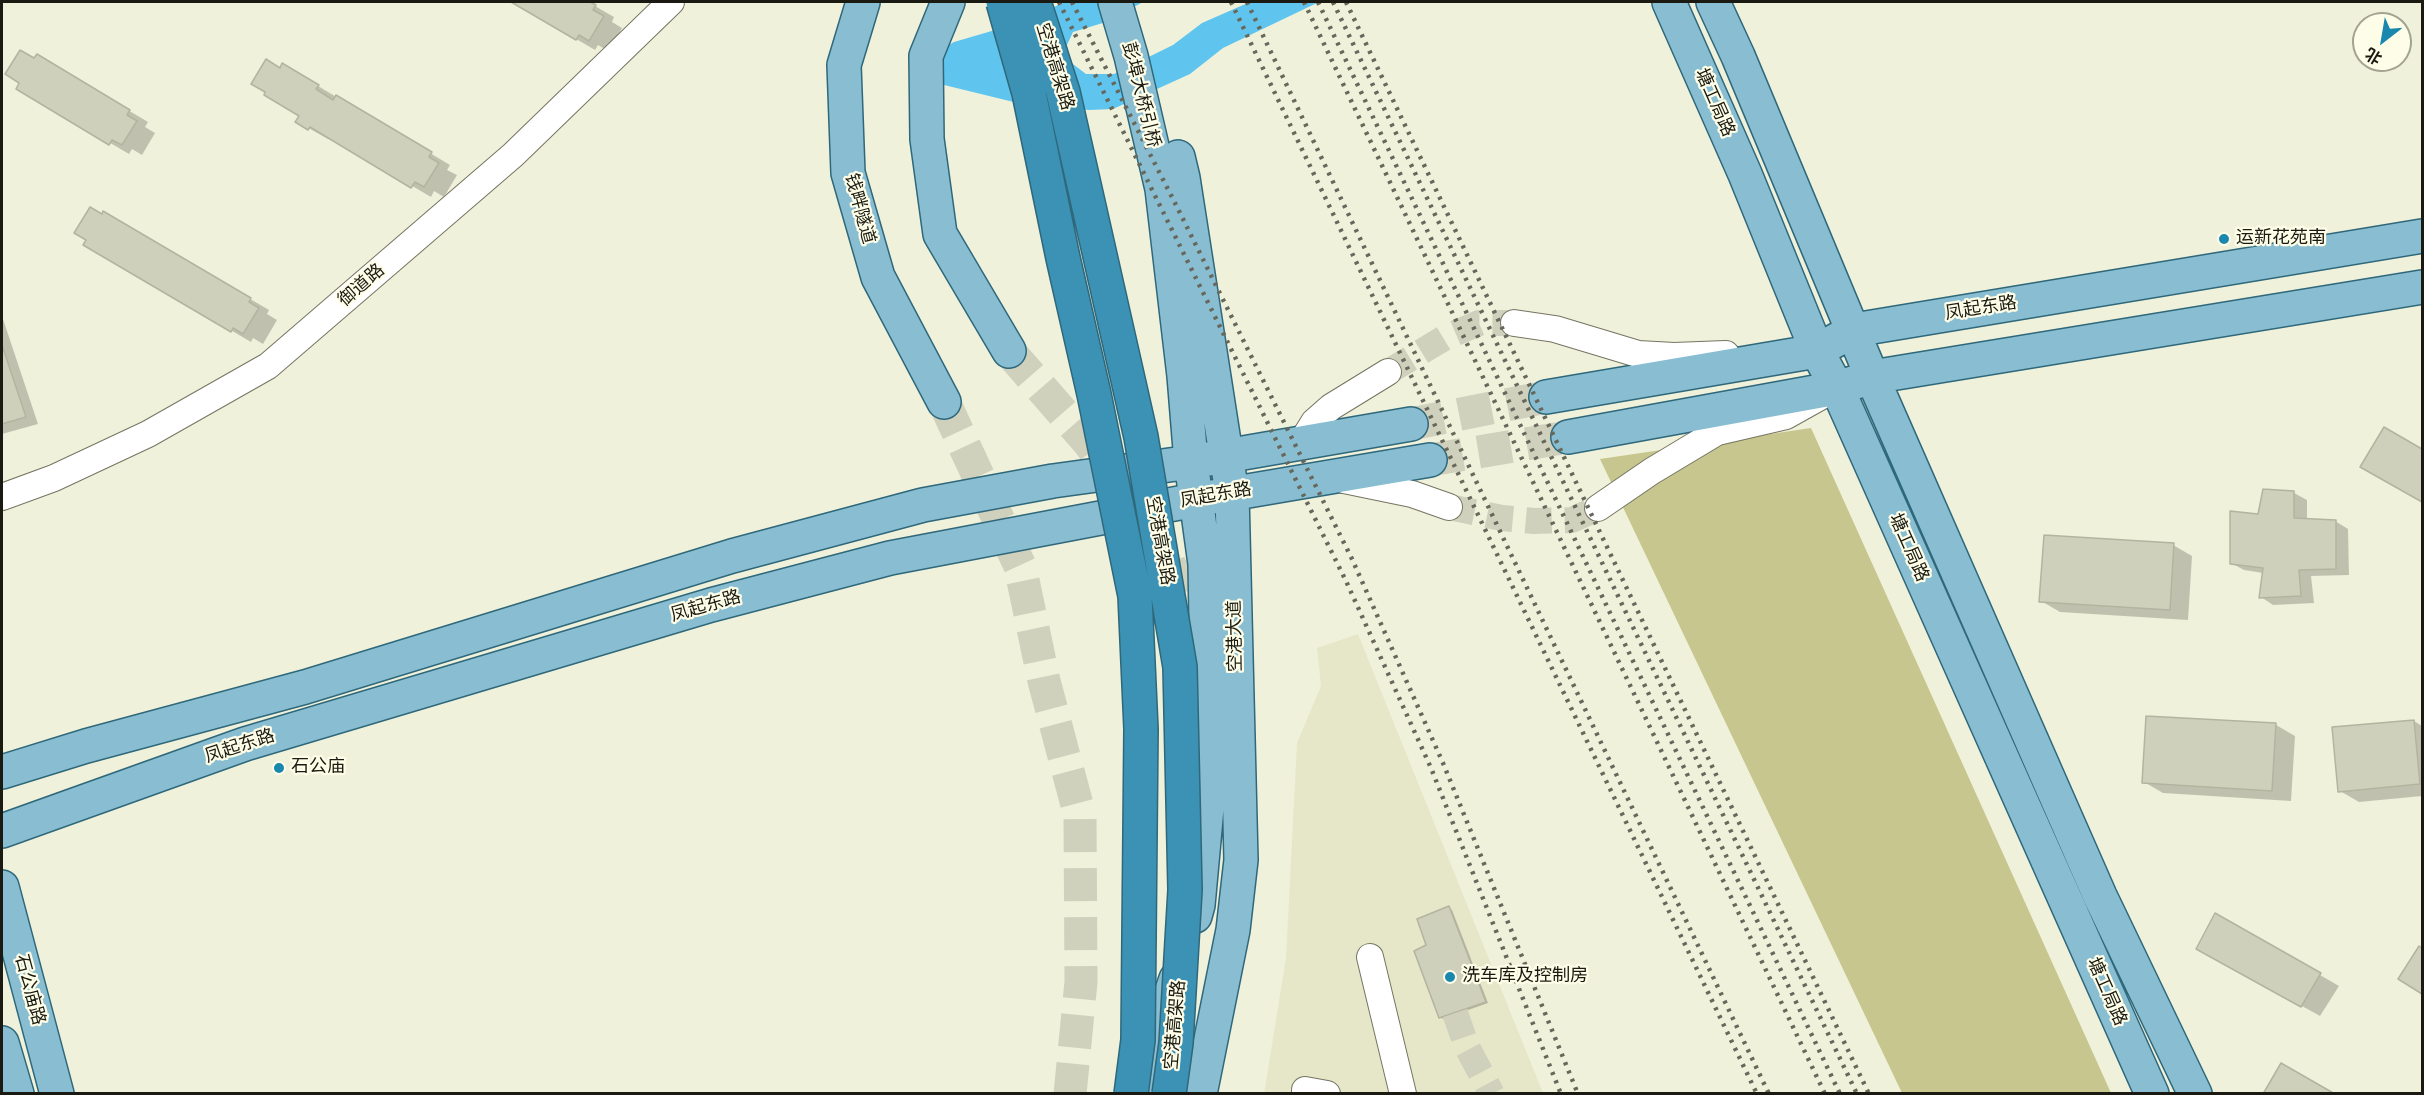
<!DOCTYPE html>
<html>
<head>
<meta charset="utf-8">
<style>
  body { margin:0 }
  #map { position:relative; width:2424px; height:1095px; overflow:hidden; background:#f0f1db; font-family:Jost,"Noto Sans SC",sans-serif }
  canvas { display:block }
  .frame { position:absolute; inset:0; border:3px solid #1a1a12; pointer-events:none }
  .north { position:absolute; left:2352px; top:12px; width:60px; height:60px; box-sizing:border-box; background:#fefee8; border:2px solid #a3a392; border-radius:50%; rotate:211deg; font-size:16px; font-weight:700; line-height:24px; text-align:center; color:#1a1a12 }
  .north::after { content:''; display:block; margin:auto; width:21px; height:27px; background:#1987ae; clip-path:polygon(50% 0,100% 100%,50% 72%,0 100%) }
</style>
</head>
<body>
<div id="map">
<canvas width="2424" height="1095"></canvas>
<div class="frame"></div>
<div class="north">北</div>
</div>
<script>
const c = document.querySelector('canvas').getContext('2d');
c.lineJoin = 'round';
function paint(path, color) { c.fillStyle = color; c.fill(path, 'evenodd'); }
const shape = rows => new Path2D(rows.map(r => 'M' + r).join(''));
function trace(path, color, width, dash) { c.strokeStyle = color; c.lineWidth = width; c.lineCap = dash ? 'butt' : 'round'; c.setLineDash(dash || []); c.stroke(path); }
function write(font, color, halo, rows, align = 'center') {
  c.font = font + ' Jost,"Noto Sans SC",sans-serif'; c.lineWidth = 4.5; c.setLineDash([]); c.textBaseline = 'middle'; c.strokeStyle = halo; c.fillStyle = color; for (const [text, x, y, turn = 0] of rows) {
    c.save(); c.translate(x, y); c.rotate((+turn || 0) * Math.PI / 180); c.textAlign = isNaN(turn) ? turn : align; if (halo) c.strokeText(text, 0, 0); c.fillText(text, 0, 0); c.restore();
  }
}
paint(shape([
  [1358,634,1543,1093,1264,1094,1286,958,1297,743,1321,686,1317,648]
]), '#e6e6c9');
paint(shape([
  [1811,428,2111,1093,1902,1093,1600,459]
]), '#c6c68e');
paint(shape([
  [1065,2,1143,2,1106,22,1073,32,1067,45,1069,61,1086,74,1114,74,1173,45,1202,23,1250,2,1319,2,1223,48,1190,74,1113,109,1089,110,1026,105,944,85,939,67,937,51,954,42,1019,23]
]), '#5fc5ef');
paint(shape([
  [513,2,588,2,614,17,612,22,622,28,608,51,598,45,595,50],
  [37,56,148,122,145,127,155,133,142,155,132,149,129,154,18,89],
  [283,65,450,165,447,170,457,175,444,197,434,191,431,197,329,137,328,139,298,122,301,115,280,69],
  [104,213,269,310,267,314,277,320,263,344,253,338,251,342,85,245],
  [2,316,38,424,2,434],
  [2385,429,2422,450,2422,501,2362,466],
  [2294,493,2307,500,2307,520,2335,521,2348,529,2349,575,2311,576,2314,603,2273,605,2261,597,2263,573,2244,570,2231,563,2259,516],
  [2173,545,2192,556,2188,620,2060,612,2041,601],
  [2414,721,2422,726,2422,796,2359,802,2340,791],
  [2276,725,2295,736,2291,801,2163,793,2144,782],
  [1449,908,1452,910,1488,1003,1443,1019,1440,1017,1428,946],
  [2216,915,2339,986,2320,1016,2217,959],
  [2419,948,2422,949,2422,992,2400,979]
]), '#0003');
const building = shape([
  [511,2,590,2,596,5,593,10,604,16,589,41,579,35,576,40,511,2],
  [20,50,34,58,37,54,130,110,127,115,137,121,122,145,112,140,109,145,16,89,19,83,5,74,20,50],
  [266,59,280,68,282,63,319,85,316,89,333,100,336,95,432,152,429,157,439,163,424,187,415,182,411,188,310,127,308,130,295,122,299,116,264,95,265,92,251,84,266,59],
  [90,207,102,214,103,211,251,298,249,302,259,308,243,334,233,328,231,332,83,245,86,240,74,233,90,207],
  [2,345,26,417,2,424,2,345],
  [2384,427,2422,449,2422,502,2360,467,2384,427],
  [2263,489,2294,491,2294,518,2336,520,2336,569,2299,570,2301,596,2259,598,2263,568,2230,564,2230,511,2258,514,2263,489],
  [2044,535,2174,543,2170,610,2039,602,2044,535],
  [2146,716,2276,723,2272,791,2142,783,2146,716],
  [2414,720,2420,784,2338,792,2332,727,2414,720],
  [1449,906,1486,1002,1439,1018,1414,951,1426,945,1417,919,1449,906],
  [2215,913,2321,973,2301,1007,2196,949,2215,913],
  [2419,946,2422,948,2422,994,2398,979,2419,946],
  [2281,1063,2335,1094,2263,1094,2281,1063]
]);
paint(building, '#cfd0bb');
trace(building, '#b3b49f', 1.5);
trace(shape([
  [1388,372,1444,338,1479,323,1514,323],
  [1449,507,1502,518,1534,521,1572,520,1598,508],
  [1455,1013,1467,1047,1492,1094]
]), '#d0d1bd', 26, [26, 13]);
trace(shape([
  [1009,351,1090,444,1112,477],
  [944,402,1020,566,1044,681,1080,816,1081,982,1070,1094],
  [1411,424,1546,397],
  [1430,460,1568,437],
  [1169,563,1206,654]
]), '#d0d1bd', 33, [33, 16]);
const minor = shape([
  [1514,323,1555,329,1638,354,1674,356,1726,354],
  [1301,443,1314,422,1331,407,1388,372],
  [1344,480,1412,494,1449,507],
  [2,497,54,478,148,434,268,366,513,155,671,2],
  [1598,508,1652,471,1717,432,1786,416,1820,397],
  [1370,957,1403,1094],
  [1305,1094,1305,1090,1327,1094]
]);
const major = shape([
  [863,2,844,65,848,173,878,277,944,402],
  [948,2,926,56,927,139,940,234,1009,351],
  [1115,2,1131,56,1162,189,1184,376,1191,462,1205,564,1209,786,1198,905,1195,916],
  [1669,2,1745,174,1817,351,1837,388,2152,1094],
  [1713,2,1738,56,1872,377,2100,896,2195,1094],
  [1178,157,1183,178,1232,493,1241,860,1233,930,1200,1094],
  [1546,397,1817,351,1854,330,2422,236],
  [1568,437,1837,388,1872,377,2422,287],
  [2,772,86,746,305,687,732,556,923,505,1053,481,1191,462,1411,424],
  [2,831,245,744,711,605,890,558,1195,500,1430,460],
  [2,887,57,1094],
  [2,1043,17,1094],
  [1140,1081,1176,979]
]);
trace(minor, '#757562', 28);
trace(major, '#2f687b', 36);
trace(minor, '#fff', 26);
trace(major, '#89bed2', 33);
trace(shape([
  [1059,2,1346,581,1431,768,1561,1094],
  [1072,2,1173,199,1352,559,1443,763,1578,1094],
  [1231,2,1757,1094],
  [1247,2,1769,1094],
  [1304,2,1825,1094],
  [1318,2,1840,1094],
  [1333,2,1857,1094],
  [1346,2,1869,1094]
]), '#67685b', 4.5, [3, 6]);
const highwayBridge = shape([
  [1003,2,1029,93,1063,258,1094,394,1135,596,1141,729,1138,1040,1131,1094],
  [1034,2,1063,92,1141,437,1180,667,1185,890,1176,1043,1169,1094]
]);
trace(highwayBridge, '#2f687b', 36, []);
trace(highwayBridge, '#3b92b4', 33);
for (const [x, y, r, color] of [
  [2224,239,6,"#1987ae"],
  [279,768,6,"#1987ae"],
  [1450,977,6,"#1987ae"]
]) { const dot = new Path2D(); dot.arc(x, y, r, 0, 2 * Math.PI); c.fillStyle = color; c.fill(dot); trace(dot, '#fefee8', 2); }
write('18px', '#1a1a12', '#fefee8', [
  ["空港高架路",1054,67,73],
  ["彭埠大桥引桥",1140,95,76],
  ["塘工局路",1714,103,66],
  ["钱畔隧道",859,209,75],
  ["御道路",362,286,-41],
  ["凤起东路",1981,309,-9],
  ["凤起东路",1216,496,-10],
  ["空港高架路",1159,541,80],
  ["塘工局路",1908,548,66],
  ["凤起东路",706,607,-16],
  ["空港大道",1236,636,-91],
  ["凤起东路",240,747,-18],
  ["石公庙路",29,990,75],
  ["塘工局路",2106,992,66],
  ["空港高架路",1176,1025,-85]
]);
write('18px', '#1a1a12', '#fefee8', [
  ["运新花苑南",2236,239],
  ["石公庙",291,768],
  ["洗车库及控制房",1462,977]
], 'left');
</script>
</body>
</html>
